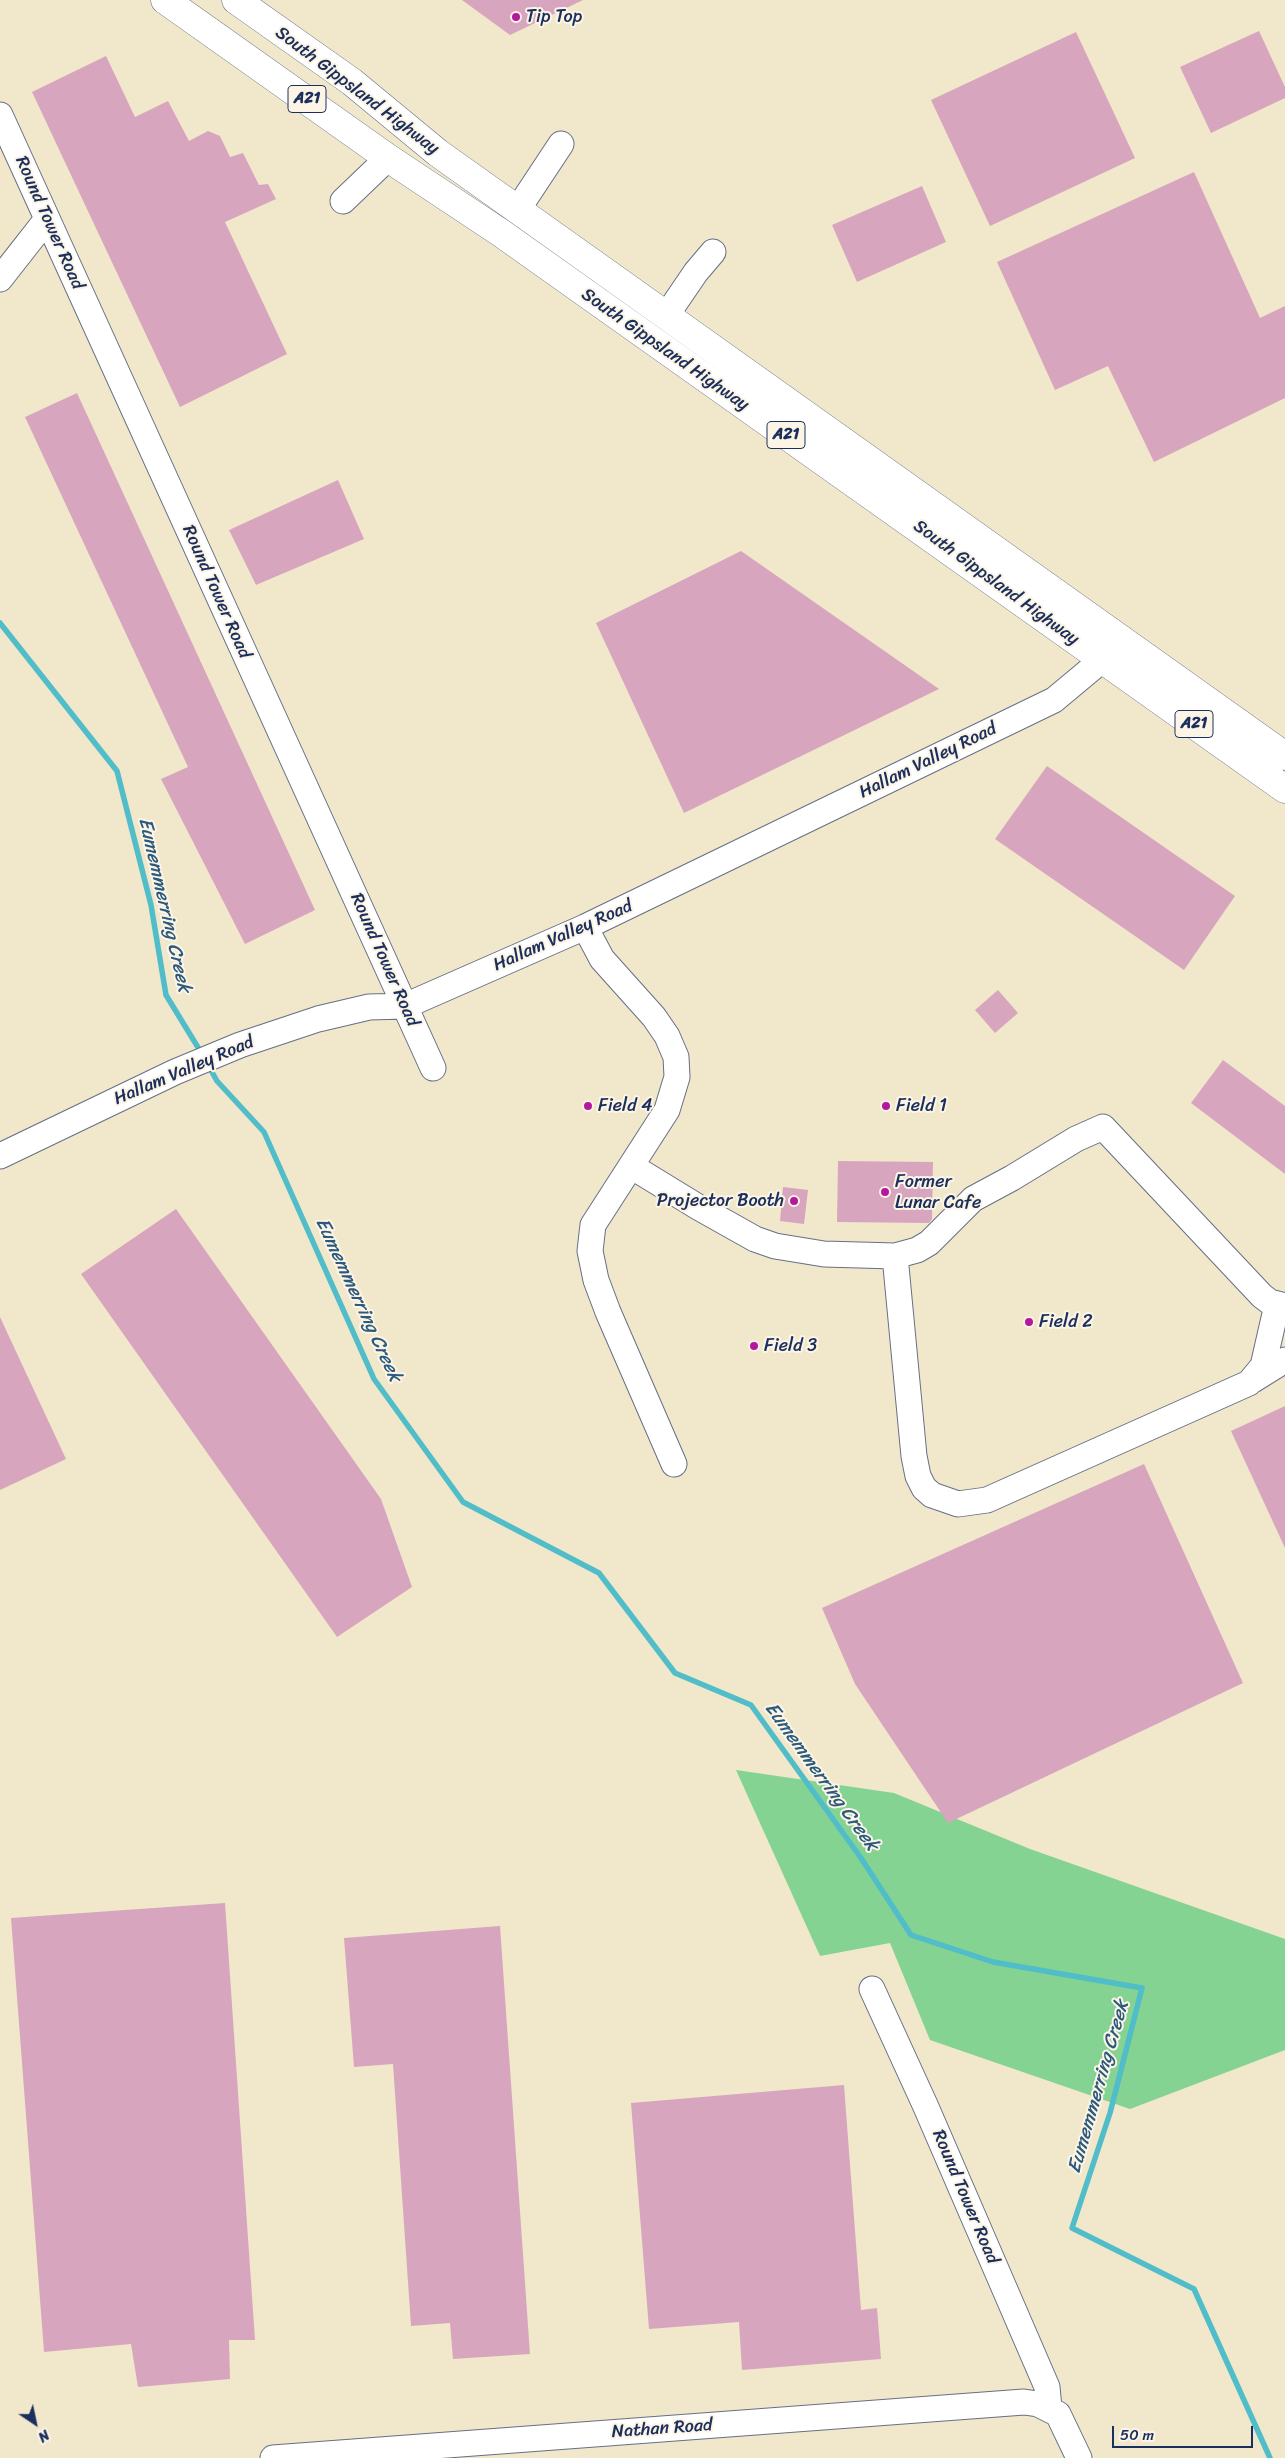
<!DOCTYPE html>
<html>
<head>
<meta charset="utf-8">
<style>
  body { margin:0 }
  #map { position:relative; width:1285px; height:2458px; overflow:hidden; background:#f1e7cb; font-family:Sriracha,sans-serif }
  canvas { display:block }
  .north { position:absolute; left:10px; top:2398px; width:50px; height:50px; -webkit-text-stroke:4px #fcf5e5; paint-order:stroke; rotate:146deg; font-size:14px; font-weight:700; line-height:20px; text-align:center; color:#1b2f5e }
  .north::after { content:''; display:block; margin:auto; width:18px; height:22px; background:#1b2f5e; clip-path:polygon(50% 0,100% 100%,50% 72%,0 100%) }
  .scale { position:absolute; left:1112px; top:2426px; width:141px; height:22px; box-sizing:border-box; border:2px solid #1b2f5e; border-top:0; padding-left:6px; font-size:15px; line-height:18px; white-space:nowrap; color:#1b2f5e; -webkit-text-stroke:4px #fcf5e5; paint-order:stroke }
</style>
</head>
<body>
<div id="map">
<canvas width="1285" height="2458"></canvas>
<div class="north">N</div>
<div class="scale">50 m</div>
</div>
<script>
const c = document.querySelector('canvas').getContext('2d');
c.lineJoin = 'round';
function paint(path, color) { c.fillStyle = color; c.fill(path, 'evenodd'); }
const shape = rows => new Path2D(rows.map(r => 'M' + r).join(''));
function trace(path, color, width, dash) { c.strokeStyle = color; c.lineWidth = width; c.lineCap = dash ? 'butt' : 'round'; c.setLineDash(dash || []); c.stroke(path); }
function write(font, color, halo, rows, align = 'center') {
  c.font = font + ' Sriracha,sans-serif'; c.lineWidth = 4; c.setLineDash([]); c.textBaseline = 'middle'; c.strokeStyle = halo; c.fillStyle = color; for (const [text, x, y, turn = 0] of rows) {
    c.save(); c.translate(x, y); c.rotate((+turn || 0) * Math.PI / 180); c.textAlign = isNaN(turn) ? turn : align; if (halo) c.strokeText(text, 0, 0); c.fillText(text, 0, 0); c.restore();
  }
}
paint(shape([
  [736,1770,894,1793,1030,1849,1285,1939,1285,2050,1130,2109,930,2040,890,1943,820,1956]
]), '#84d393');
trace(shape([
  [0,623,117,771,151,905,166,995,202,1054],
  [208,1065,217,1081,264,1132,374,1379,463,1502,599,1573,675,1673,751,1705,861,1858,911,1935,993,1962,1142,1988,1110,2113,1072,2228,1194,2289,1270,2458]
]), '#50bdc9', 5.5);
paint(shape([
  [462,0,583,0,510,35],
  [1259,31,1285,87,1285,98,1211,133,1180,67],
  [1076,32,1135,158,990,226,931,100],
  [106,56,135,117,168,101,189,141,208,131,220,136,230,157,243,153,259,185,268,184,276,199,225,222,287,354,180,407,32,92],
  [1194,172,1260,318,1285,306,1285,398,1154,462,1108,366,1055,390,997,262],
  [922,186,946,242,857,282,832,225],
  [77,393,315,910,245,944,161,779,188,767,25,417],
  [338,480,364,539,256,585,229,530],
  [741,551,939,689,684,813,596,623],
  [1047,766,1235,896,1184,970,995,839],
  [998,990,1018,1013,995,1033,975,1010],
  [1223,1060,1285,1106,1285,1174,1191,1103],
  [838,1161,933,1162,932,1219,929,1223,837,1222],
  [783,1187,808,1190,804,1224,780,1221],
  [176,1209,381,1499,412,1587,337,1637,81,1274],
  [0,1317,66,1459,0,1490],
  [1285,1406,1285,1548,1231,1431],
  [1144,1464,1243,1683,948,1823,855,1684,822,1608],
  [225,1903,255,2340,229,2340,230,2379,138,2387,131,2344,44,2352,11,1918],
  [500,1926,530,2354,453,2359,450,2323,411,2326,393,2064,354,2067,344,1938],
  [844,2085,861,2310,877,2308,881,2359,742,2370,739,2322,649,2329,631,2103]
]), '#d7a6be');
const minor = shape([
  [0,115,433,1068],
  [343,201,388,158],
  [518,209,561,144],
  [0,279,47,219],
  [666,316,696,272,713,252],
  [585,927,602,959,654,1017,667,1036,676,1057,677,1077,667,1110,593,1225,590,1251,596,1280,608,1312,674,1464],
  [0,1156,175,1072,240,1045,318,1019,369,1007,405,1006,585,927,1054,700,1102,660],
  [631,1166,698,1207,755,1239,775,1246,824,1254,895,1256,917,1250,929,1243,973,1199,1012,1178,1076,1139,1103,1127,1262,1296,1270,1302,1285,1306],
  [895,1256,914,1456,918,1476,924,1488,932,1495,958,1504,987,1500,1249,1383,1263,1366,1277,1305],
  [1253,1380,1285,1360],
  [872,1989,926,2107,1047,2387,1049,2408],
  [273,2458,1024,2402,1038,2404,1058,2414,1079,2458]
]);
const highway = shape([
  [165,0,388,158,501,233,1285,789],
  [236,0,352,82,438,153,1285,756]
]);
trace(minor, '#666f84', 27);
trace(highway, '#666f84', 29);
trace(minor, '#fff', 25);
trace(highway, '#fff', 28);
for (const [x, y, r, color] of [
  [516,17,5,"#b5179e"],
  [588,1106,5,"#b5179e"],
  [886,1106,5,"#b5179e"],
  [885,1192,5,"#b5179e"],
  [794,1201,5,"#b5179e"],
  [1029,1322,5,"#b5179e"],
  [754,1346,5,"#b5179e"]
]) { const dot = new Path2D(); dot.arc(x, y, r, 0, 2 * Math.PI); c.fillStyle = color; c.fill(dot); trace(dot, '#fcf5e5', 2); }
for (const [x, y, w] of [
  [307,99,38],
  [786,435,38],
  [1194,724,38]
]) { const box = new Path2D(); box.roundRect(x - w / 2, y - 13.5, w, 27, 4); c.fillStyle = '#fcf5e5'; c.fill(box); trace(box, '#1b2f5e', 1); }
write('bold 16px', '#1b2f5e', null, [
  ["A21",307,99],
  ["A21",786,435],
  ["A21",1194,724]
]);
write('18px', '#1b2f5e', '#fcf5e5', [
  ["Tip Top",526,17],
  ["Field 4",598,1106],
  ["Field 1",896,1106],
  ["Former",895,1182],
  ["Lunar Cafe",895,1203],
  ["Projector Booth",784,1201,"right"],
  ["Field 2",1039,1322],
  ["Field 3",764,1346]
], 'left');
write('18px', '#1b2f5e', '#fcf5e5', [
  ["South Gippsland Highway",357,91,37],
  ["Round Tower Road",49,223,66],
  ["South Gippsland Highway",665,350,35],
  ["South Gippsland Highway",996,583,36],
  ["Round Tower Road",216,592,66],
  ["Hallam Valley Road",928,761,-26],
  ["Hallam Valley Road",563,936,-24],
  ["Round Tower Road",384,960,66],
  ["Hallam Valley Road",184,1071,-23],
  ["Round Tower Road",965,2197,67],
  ["Nathan Road",662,2429,-4]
]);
write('italic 19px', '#2b5a7e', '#fcf5e5', [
  ["Eumemmerring Creek",164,905,77],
  ["Eumemmerring Creek",358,1300,65],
  ["Eumemmerring Creek",821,1777,54],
  ["Eumemmerring Creek",1099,2087,-74]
]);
</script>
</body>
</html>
